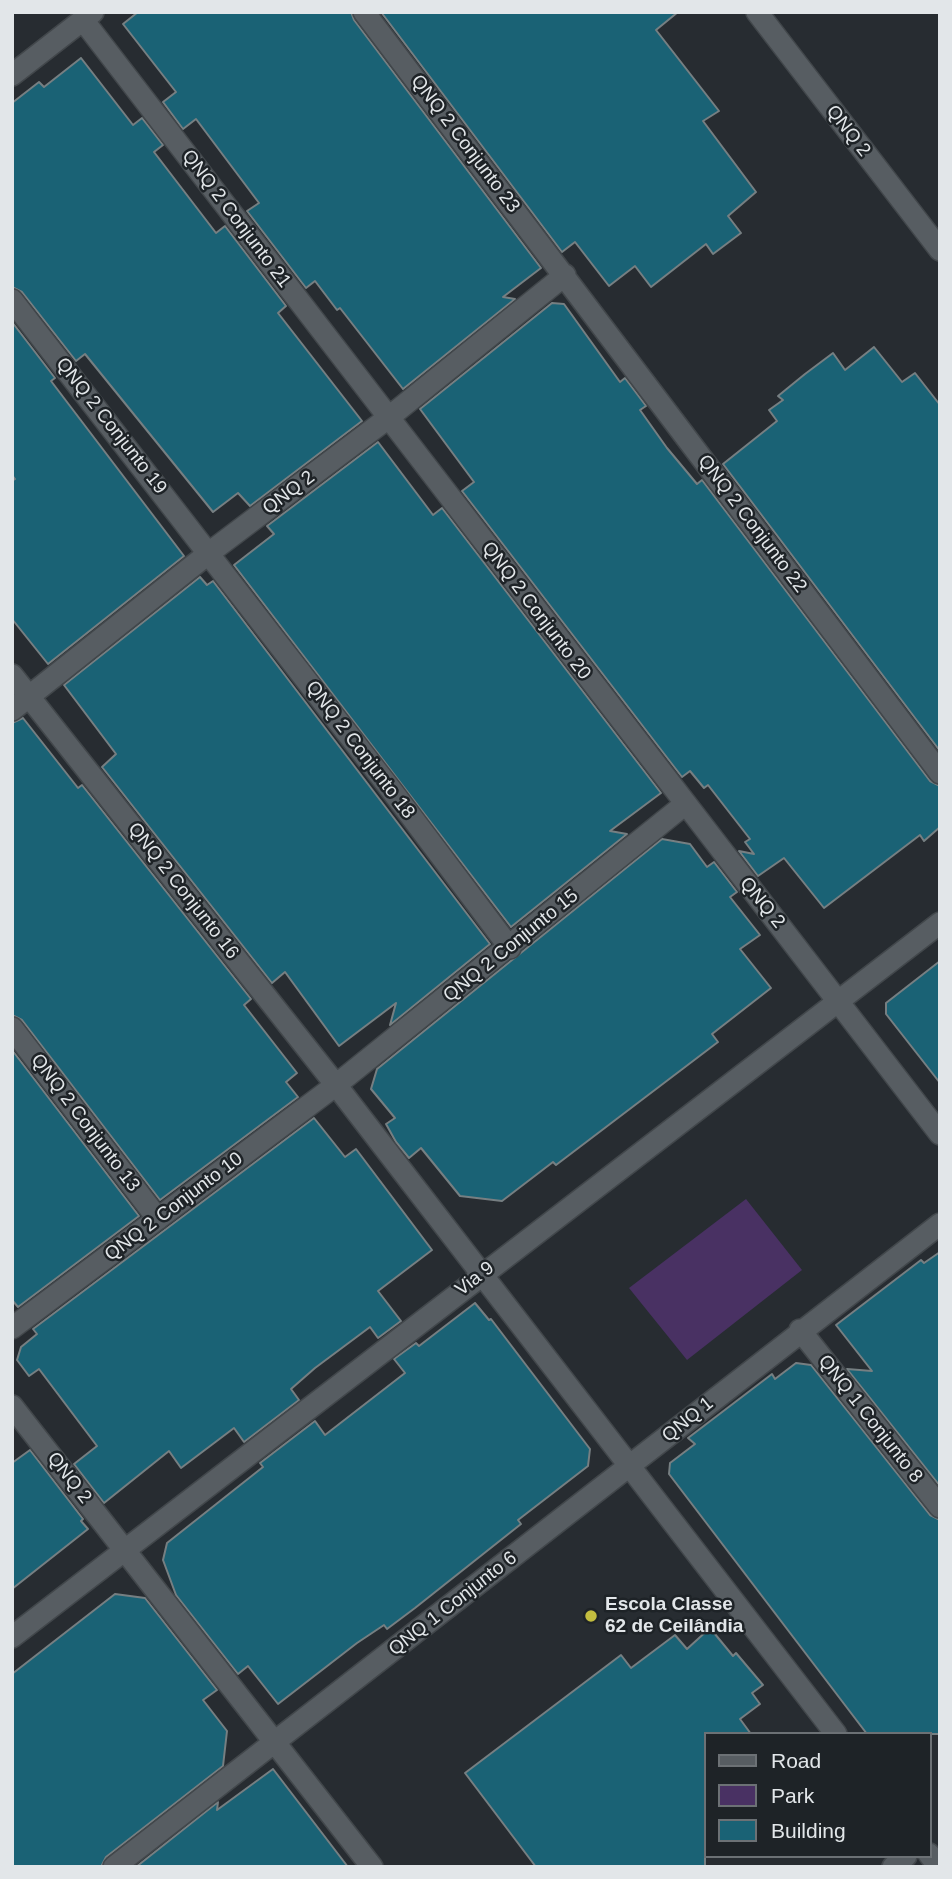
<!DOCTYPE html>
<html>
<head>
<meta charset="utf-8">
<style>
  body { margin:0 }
  #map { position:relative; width:952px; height:1879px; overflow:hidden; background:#272c31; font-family:Arial,sans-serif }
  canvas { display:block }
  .frame { position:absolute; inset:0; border:14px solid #e2e6e9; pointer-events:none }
  .legend { position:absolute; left:704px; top:1732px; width:228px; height:126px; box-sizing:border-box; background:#1e2327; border:2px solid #6c7175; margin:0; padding:9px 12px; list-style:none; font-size:21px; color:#e2e6e9 }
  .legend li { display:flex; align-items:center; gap:14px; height:35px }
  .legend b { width:35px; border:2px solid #6c7175 }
</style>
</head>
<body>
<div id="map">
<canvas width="952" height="1879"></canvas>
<div class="frame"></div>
<ul class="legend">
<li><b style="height:9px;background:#575d62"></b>Road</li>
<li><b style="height:19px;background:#493163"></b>Park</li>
<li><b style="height:19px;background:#1a6275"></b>Building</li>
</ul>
</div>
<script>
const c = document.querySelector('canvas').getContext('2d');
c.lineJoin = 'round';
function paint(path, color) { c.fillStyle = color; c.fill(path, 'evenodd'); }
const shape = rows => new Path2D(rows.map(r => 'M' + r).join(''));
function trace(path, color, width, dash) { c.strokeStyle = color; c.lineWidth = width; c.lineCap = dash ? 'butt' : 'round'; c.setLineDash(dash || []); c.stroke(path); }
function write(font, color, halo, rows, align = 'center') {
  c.font = font + ' Arial,sans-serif'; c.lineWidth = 5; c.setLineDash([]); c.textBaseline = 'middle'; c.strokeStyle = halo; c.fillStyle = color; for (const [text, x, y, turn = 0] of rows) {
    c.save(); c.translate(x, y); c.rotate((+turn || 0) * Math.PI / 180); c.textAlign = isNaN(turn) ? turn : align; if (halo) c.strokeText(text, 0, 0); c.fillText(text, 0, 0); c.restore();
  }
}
paint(shape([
  [746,1199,802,1270,687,1360,629,1288]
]), '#493163');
const building = shape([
  [138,12,351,12,354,20,541,268,503,297,515,299,403,389,340,308,337,310,315,281,306,288,247,211,259,203,196,119,183,129,163,102,176,92,123,24,138,12],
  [381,12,678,12,656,30,719,111,703,121,756,192,728,216,741,233,713,254,706,244,651,287,635,266,609,286,575,242,562,252,381,12],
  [81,58,133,125,142,118,163,145,154,152,216,233,225,226,286,306,278,313,362,421,250,506,238,493,213,512,85,354,76,361,22,292,12,287,12,103,39,82,44,87,81,58],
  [552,303,564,304,620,382,625,378,646,406,640,410,667,448,697,484,702,480,930,781,940,786,940,827,924,841,920,835,824,908,784,858,758,876,739,851,754,854,745,842,750,839,708,785,704,788,690,771,682,777,462,491,474,482,420,409,552,303],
  [12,322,55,378,51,381,184,556,48,664,12,619,12,481,15,479,12,475,12,322],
  [874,347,902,382,915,373,940,405,940,751,723,464,777,421,769,410,783,400,778,396,805,374,833,353,845,370,874,347],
  [378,442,433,515,442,508,661,793,610,831,627,834,511,927,234,565,274,534,267,526,378,442],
  [200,577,207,585,213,581,490,944,390,1025,396,1003,339,1046,285,972,272,983,102,767,116,754,64,685,200,577],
  [23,718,78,788,82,785,251,999,244,1005,297,1073,286,1082,298,1097,160,1200,22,1020,12,1015,12,723,23,718],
  [662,839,690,844,707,867,714,862,737,892,730,897,760,935,740,949,771,988,712,1034,718,1042,556,1165,553,1162,502,1201,460,1196,421,1148,409,1158,396,1142,386,1124,395,1118,371,1089,377,1069,662,839],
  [940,961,940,1083,886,1014,886,1003,940,961],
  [12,1050,139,1216,18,1307,12,1300,12,1050],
  [314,1118,345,1157,356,1149,432,1250,378,1291,401,1321,378,1338,370,1327,315,1368,291,1389,299,1400,244,1442,234,1428,181,1468,169,1451,104,1503,74,1464,97,1446,39,1369,29,1376,17,1360,21,1347,37,1334,33,1329,314,1118],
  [940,1252,940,1486,847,1369,872,1371,836,1325,921,1260,924,1263,940,1252],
  [475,1303,489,1320,491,1319,590,1449,588,1466,518,1520,521,1524,415,1608,387,1629,384,1625,357,1643,278,1704,248,1666,238,1674,176,1595,163,1560,167,1543,263,1467,260,1463,315,1421,325,1435,405,1373,394,1359,416,1343,419,1346,475,1303],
  [796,1363,811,1365,930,1515,940,1520,940,1734,867,1734,669,1474,670,1463,695,1444,688,1438,772,1374,775,1379,796,1363],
  [30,1450,83,1519,81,1521,88,1529,12,1589,12,1463,30,1450],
  [115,1594,145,1598,217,1690,203,1700,227,1731,223,1766,106,1857,101,1867,12,1867,12,1674,115,1594],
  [710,1628,733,1656,736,1653,763,1685,752,1693,760,1704,740,1719,751,1734,705,1734,705,1867,536,1867,465,1773,621,1655,631,1668,675,1635,687,1649,710,1628],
  [273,1769,348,1867,136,1867,218,1802,217,1810,273,1769]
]);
paint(building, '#1a6275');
trace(building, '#767f82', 2);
const street = shape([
  [364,12,940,773],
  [757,12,940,250],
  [83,20,940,1134],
  [12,75,93,12],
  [12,300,392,791,510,948],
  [12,675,336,1085,836,1734],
  [12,710,209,553,388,418,565,275],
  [12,1028,158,1219],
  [12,1328,336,1085,684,805],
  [800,1330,940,1507],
  [12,1406,372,1867],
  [12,1637,940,923],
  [929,1854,939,1867],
  [114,1867,940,1224],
  [893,1867,906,1856]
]);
trace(street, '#42474b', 24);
trace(street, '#575d62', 21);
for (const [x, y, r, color] of [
  [591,1616,7,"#c3bd3f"]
]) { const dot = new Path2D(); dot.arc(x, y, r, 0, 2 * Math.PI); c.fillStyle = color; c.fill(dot); trace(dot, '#1e2327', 2.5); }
write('19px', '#e2e6e9', '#1e2327', [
  ["QNQ 2",848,131,52],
  ["QNQ 2 Conjunto 23",465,144,53],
  ["QNQ 2 Conjunto 21",236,219,53],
  ["QNQ 2 Conjunto 19",111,426,52],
  ["QNQ 2",289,493,-37],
  ["QNQ 2 Conjunto 22",752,524,53],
  ["QNQ 2 Conjunto 20",536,611,53],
  ["QNQ 2 Conjunto 18",360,750,53],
  ["QNQ 2 Conjunto 16",183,891,52],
  ["QNQ 2",762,903,51],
  ["QNQ 2 Conjunto 15",511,946,-39],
  ["QNQ 2 Conjunto 13",85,1123,53],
  ["QNQ 2 Conjunto 10",174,1207,-37],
  ["Via 9",475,1279,-38],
  ["QNQ 1 Conjunto 8",870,1419,52],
  ["QNQ 1",688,1420,-39],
  ["QNQ 2",69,1478,52],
  ["QNQ 1 Conjunto 6",453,1604,-38]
]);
write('bold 19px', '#e2e6e9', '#1e2327', [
  ["Escola Classe",605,1605],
  ["62 de Ceilândia",605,1627]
], 'left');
</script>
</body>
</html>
